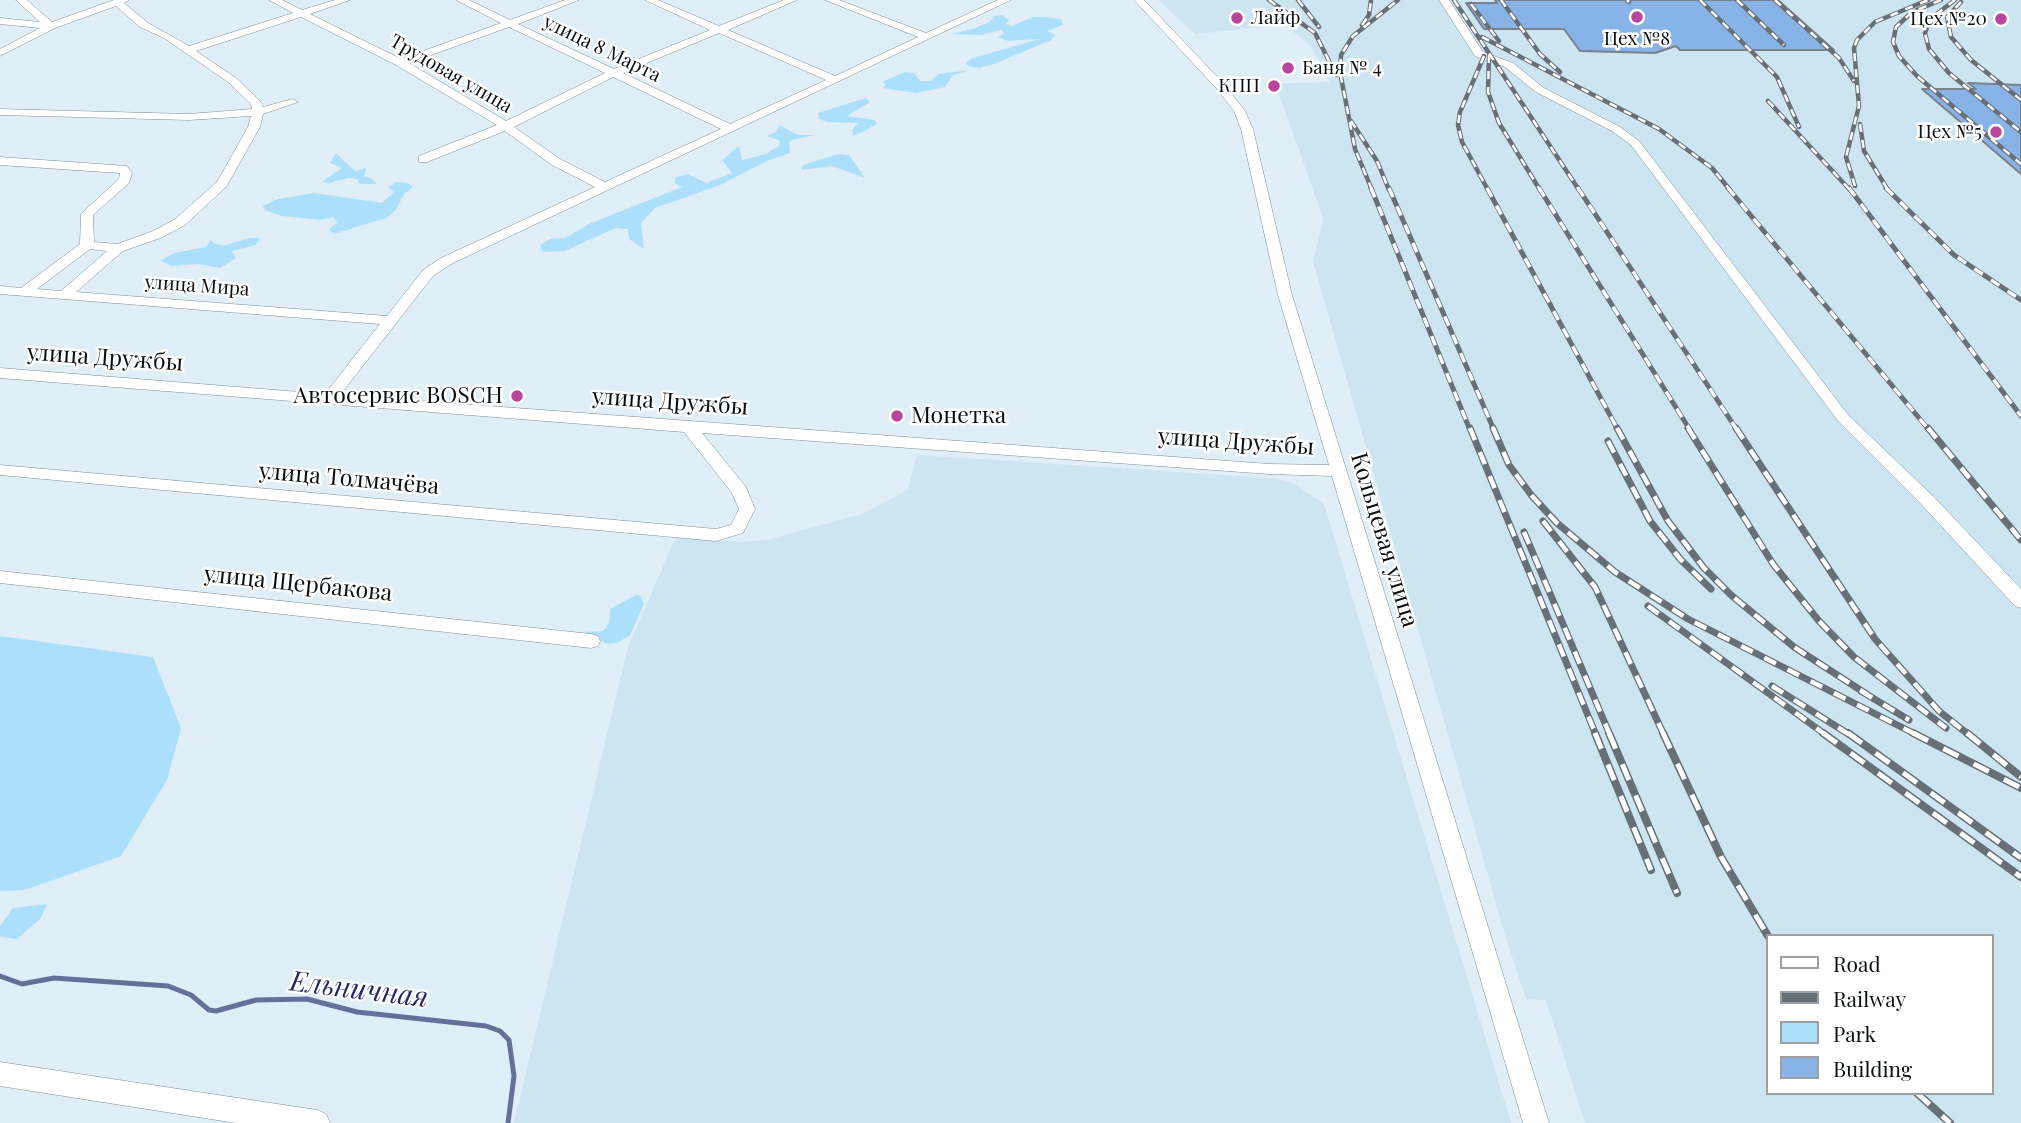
<!DOCTYPE html>
<html>
<head>
<meta charset="utf-8">
<style>
  body { margin:0 }
  #map { position:relative; width:2021px; height:1123px; overflow:hidden; background:#dfeef7; font-family:"Playfair Display",serif }
  canvas { display:block }
  .legend { position:absolute; left:1766px; top:934px; width:228px; height:161px; box-sizing:border-box; background:#fff; border:2px solid #9d9fa0; margin:0; padding:9px 12px; list-style:none; font-size:21px; color:#0a0f12 }
  .legend li { display:flex; align-items:center; gap:14px; height:35px }
  .legend b { width:35px; border:2px solid #9d9fa0 }
</style>
</head>
<body>
<div id="map">
<canvas width="2021" height="1123"></canvas>
<ul class="legend">
<li><b style="height:9px;background:#fff"></b>Road</li>
<li><b style="height:9px;background:#677076"></b>Railway</li>
<li><b style="height:19px;background:#acdffb"></b>Park</li>
<li><b style="height:19px;background:#88b3e7"></b>Building</li>
</ul>
</div>
<script>
const c = document.querySelector('canvas').getContext('2d');
c.lineJoin = 'round';
function paint(path, color) { c.fillStyle = color; c.fill(path, 'evenodd'); }
const shape = rows => new Path2D(rows.map(r => 'M' + r).join(''));
function trace(path, color, width, dash) { c.strokeStyle = color; c.lineWidth = width; c.lineCap = dash ? 'butt' : 'round'; c.setLineDash(dash || []); c.stroke(path); }
function write(font, color, halo, rows, align = 'center') {
  c.font = font + ' "Playfair Display",serif'; c.lineWidth = 5; c.setLineDash([]); c.textBaseline = 'middle'; c.strokeStyle = halo; c.fillStyle = color; for (const [text, x, y, turn = 0] of rows) {
    c.save(); c.translate(x, y); c.rotate((+turn || 0) * Math.PI / 180); c.textAlign = isNaN(turn) ? turn : align; if (halo) c.strokeText(text, 0, 0); c.fillText(text, 0, 0); c.restore();
  }
}
paint(shape([
  [1158,0,2021,0,2021,1123,1585,1123,1546,1000,1526,999,1505,935,1313,261,1323,221,1321,212,1277,89,1266,88,1264,84,1330,82,1310,45,1285,25,1195,34],
  [1767,936,1991,936,1991,1093,1767,1093],
  [917,455,1268,478,1292,482,1324,504,1511,1123,514,1123,628,647,676,537,737,542,766,540,862,514,908,490]
]), '#cde4f1');
paint(shape([
  [1002,15,1009,20,1006,24,1012,26,1033,17,1045,17,1061,19,1063,25,1047,31,1055,35,1051,40,994,64,979,68,969,66,966,63,973,58,1040,39,1008,41,998,37,1005,33,1001,30,981,35,952,34,975,28,991,21,993,16],
  [971,70,953,75,945,87,916,93,883,88,886,84,882,82,905,72,914,73,920,81,931,81,939,74],
  [866,98,870,102,847,116,875,120,877,124,868,129,853,136,852,130,858,123,827,122,819,119,818,113],
  [779,125,798,135,815,135,792,140,789,142,790,153,769,160,720,185,655,208,641,223,644,249,629,239,628,229,615,228,565,251,543,252,540,245,550,239,565,238,589,224,682,187,675,183,675,178,687,174,707,183,732,173,722,160,739,146,742,160,766,154,780,145,779,140,767,136,776,132],
  [336,153,355,171,366,168,364,177,371,178,377,184,360,184,357,179,349,178,328,183,322,182,342,168,330,163],
  [838,154,849,155,865,178,832,166,801,170,803,165],
  [397,182,408,183,413,187,404,194,396,210,386,218,334,234,329,229,337,223,334,217,321,220,282,216,265,210,263,206,278,199,314,193,382,203,394,192,388,187],
  [249,238,260,238,256,245,232,251,236,258,220,268,199,264,173,266,160,261,174,253,206,247,212,239,213,243,223,246],
  [636,595,641,596,644,604,630,635,617,643,607,644,585,632,603,631,609,623,610,609],
  [0,636,153,657,181,728,167,780,121,856,25,890,0,891],
  [47,904,41,918,17,939,0,937,0,926,13,908]
]), '#acdffb');
trace(shape([
  [0,976,22,984,54,978,168,986,191,995,209,1010,216,1011,256,1000,307,999,357,1012,486,1026,500,1031,509,1040,514,1076,508,1123]
]), '#65709a', 5);
const building = shape([
  [1495,0,1778,0,1834,50,1680,50,1676,46,1655,53,1580,51,1564,29,1484,29,1466,3,1497,3,1495,0],
  [1968,83,2021,85,2021,174,1922,89,1976,89,1968,83]
]);
paint(building, '#88b3e7');
trace(building, '#79828d', 2);
const minor = shape([
  [16,0,27,0,52,22,114,0,129,0,124,3,148,23,189,46,293,13,269,0,282,0,302,10,335,0,350,0,310,14,401,59,501,23,456,0,469,0,510,20,565,0,579,0,518,24,614,69,710,30,645,0,658,0,719,26,784,0,797,0,728,30,835,76,918,37,825,0,839,0,926,33,998,0,1011,0,451,264,433,276,340,395,1269,464,1329,465,1278,295,1241,129,1234,111,1217,89,1134,0,1144,0,1225,85,1245,111,1253,129,1292,295,1549,1123,1523,1123,1332,476,1269,474,702,433,746,487,755,509,743,533,716,541,0,475,0,465,716,529,731,525,739,509,732,493,684,432,0,378,0,368,325,394,380,324,0,294,0,286,21,288,80,244,81,214,119,179,120,173,0,165,0,157,127,166,132,173,129,183,93,215,94,242,117,244,153,231,175,219,217,182,248,127,251,116,189,120,0,115,0,109,189,114,252,109,251,104,228,82,164,38,140,27,116,6,55,28,0,56,0,49,40,28,0,24,0,18,40,22,16,0],
  [301,17,396,65,497,125,419,156,419,162,427,162,505,131,552,165,595,187,441,258,423,270,387,316,76,292,123,251,163,237,185,225,226,187,260,127,263,114,298,102,292,99,263,107,260,101,236,78,196,51,301,17],
  [509,27,605,73,506,121,409,63,509,27],
  [719,33,826,80,730,124,623,73,719,33],
  [613,77,721,129,605,182,560,159,514,127,613,77],
  [90,249,107,251,61,291,37,289,90,249],
  [1439,0,1449,0,1483,52,1513,63,1544,88,1620,127,1639,141,1849,416,1934,497,2021,589,2021,608,2015,606,1922,505,1839,422,1631,145,1612,131,1536,92,1505,67,1475,56,1439,0],
  [0,571,591,634,598,636,600,641,598,646,591,648,0,583,0,571],
  [0,1062,317,1110,326,1114,330,1123,236,1123,0,1086,0,1062]
]);
trace(minor, '#7f8d94', 1);
paint(minor, '#fff');
const railFar3 = shape([
  [1269,0,1315,33,1336,75],
  [1298,0,1319,27],
  [1454,0,1579,190],
  [1501,0,1540,54,1560,72],
  [1627,0,1629,2],
  [1700,0,1777,77,1799,127],
  [1737,0,1784,45],
  [1775,0,1839,58,1854,81],
  [1941,0,1912,12,1896,27,1893,42,1899,56,1917,76,2021,164],
  [1955,0,1930,19,1925,33,1929,49,1949,73,2021,132],
  [1961,2,1947,17,1951,37,1971,60,2021,100],
  [1471,4,1499,41],
  [1362,25,1369,15,1371,0],
  [1482,37,1659,129,1712,168,1730,190],
  [1489,55,1488,92,1499,123,1540,190],
  [1484,56,1460,112,1458,125,1462,142,1488,190],
  [1768,101,1850,190],
  [1351,121,1377,161,1389,190],
  [1860,124,1864,151,1888,190],
  [1855,186,1846,157,1859,106,1854,48,1857,40,1875,22,1928,0],
  [1372,190,1355,149,1340,72,1341,55,1353,36,1398,0]
]);
const railFar2 = shape([
  [1371,188,1470,430],
  [1389,188,1494,430],
  [1487,188,1618,430],
  [1539,188,1690,430],
  [1578,188,1737,430],
  [1728,188,1929,430],
  [1849,188,2021,416],
  [1886,188,1954,255,2021,300]
]);
const railFar1 = shape([
  [1470,428,1596,735],
  [1493,428,1509,465,1532,496,1557,523,1615,572,1688,619,1917,735],
  [1617,428,1668,521,1704,568,1731,595,1794,647,1868,695],
  [1688,428,1773,564,1819,621,1854,657,1946,728],
  [1736,428,1875,639,1939,711,1969,735],
  [1928,428,2021,540],
  [1608,441,1650,521,1681,560,1711,589],
  [1543,521,1595,587,1664,735],
  [1524,532,1610,735],
  [1648,606,1826,735],
  [1772,686,1850,735],
  [1861,691,1909,720]
]);
const rail = shape([
  [1595,733,1651,870],
  [1609,733,1677,893],
  [1663,733,1721,857,1768,936],
  [1823,733,2021,877],
  [1848,733,2021,858],
  [1913,733,2021,788],
  [1967,733,2021,777],
  [1917,1093,1950,1123]
]);
trace(railFar3, '#677076', 4.5);
trace(railFar2, '#677076', 5);
trace(railFar1, '#677076', 7);
trace(rail, '#677076', 8);
trace(railFar3, '#fff', 2.5, [8]);
trace(railFar2, '#fff', 3.5, [10]);
trace(railFar1, '#fff', 4.5, [13]);
trace(rail, '#fff', 5, [17]);
for (const [x, y, r, color] of [
  [1637,17,7,"#ba459c"],
  [1237,18,7,"#ba459c"],
  [2001,19,7,"#ba459c"],
  [1288,68,7,"#ba459c"],
  [1274,86,7,"#ba459c"],
  [1996,132,7,"#ba459c"],
  [517,396,7,"#ba459c"],
  [897,416,7,"#ba459c"]
]) { const dot = new Path2D(); dot.arc(x, y, r, 0, 2 * Math.PI); c.fillStyle = color; c.fill(dot); trace(dot, '#fff', 2.5); }
write('19px', '#0a0f12', '#fff', [
  ["Лайф",1251,18,"left"],
  ["Цех №20",1987,19],
  ["Цех №8",1637,39,"center"],
  ["Баня № 4",1302,68,"left"],
  ["КПП",1260,86],
  ["Цех №5",1982,132]
], 'right');
write('19px', '#0a0f12', '#fff', [
  ["улица 8 Марта",602,49,26],
  ["Трудовая улица",451,74,30],
  ["улица Мира",197,286,4]
]);
write('23px', '#0a0f12', '#fff', [
  ["улица Дружбы",105,358,4],
  ["улица Дружбы",670,402,4],
  ["улица Дружбы",1236,442,4],
  ["улица Толмачёва",349,479,5],
  ["Кольцевая улица",1384,540,73],
  ["улица Щербакова",298,584,6]
]);
write('23px', '#0a0f12', '#fff', [
  ["Автосервис BOSCH",503,396],
  ["Монетка",911,416,"left"]
], 'right');
write('italic 28px', '#24286d', '#fff', [
  ["Ельничная",359,990,7]
]);
</script>
</body>
</html>
